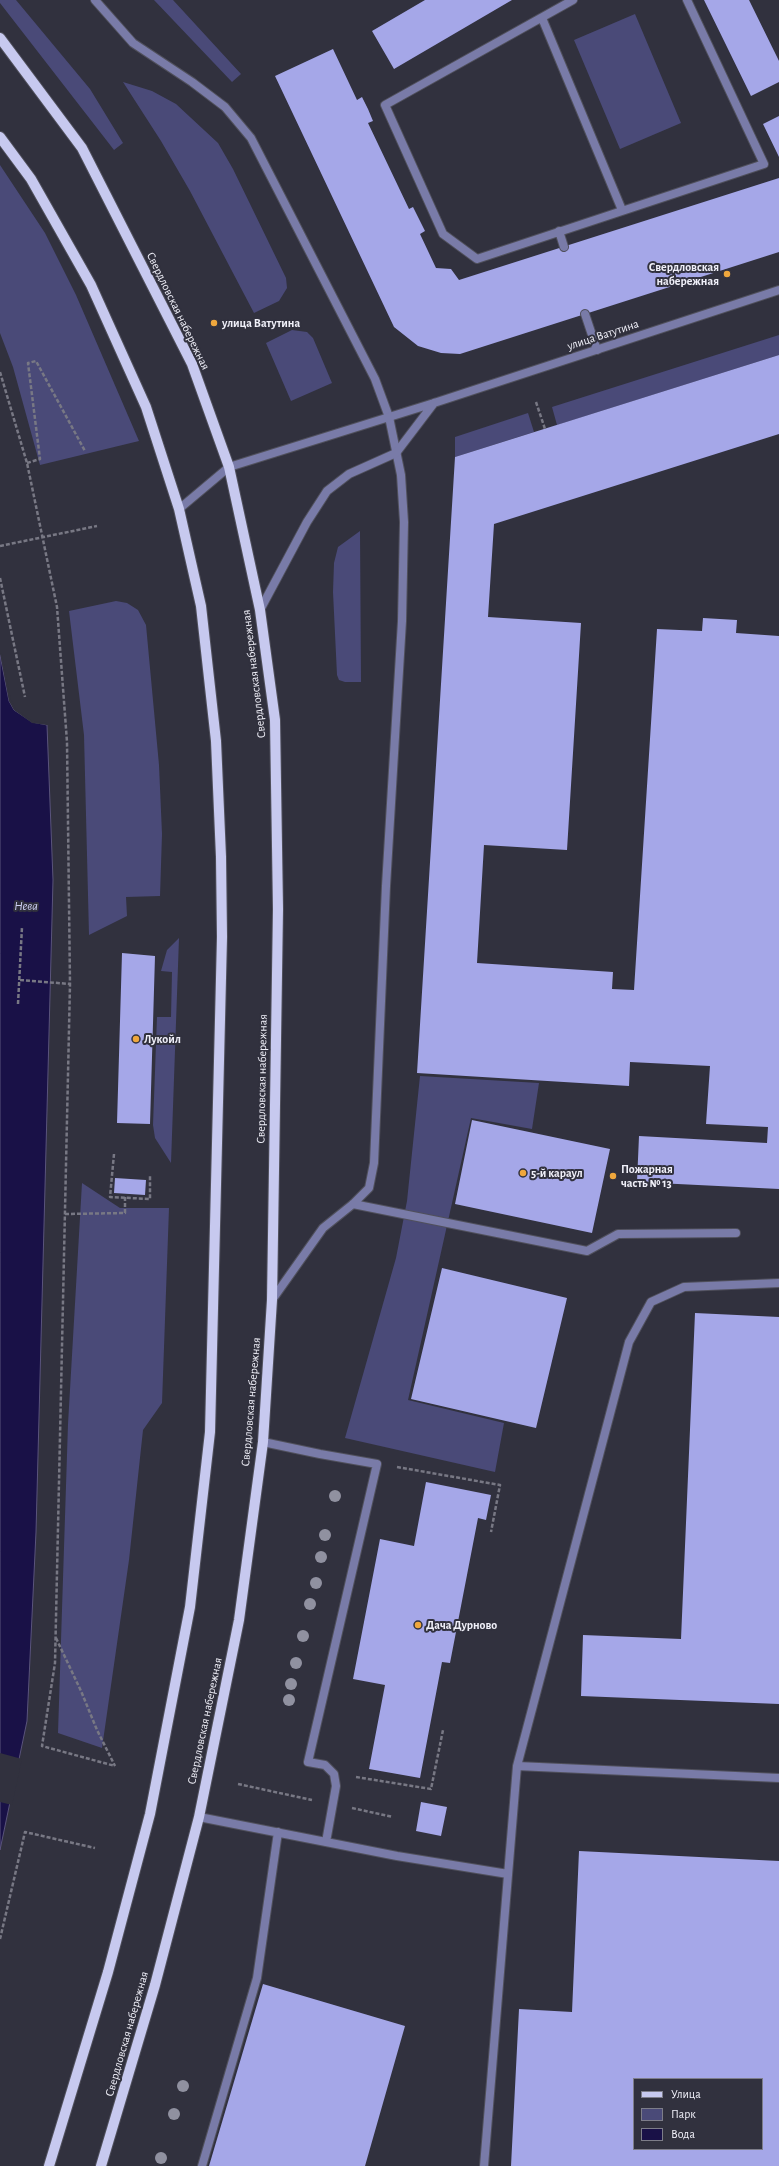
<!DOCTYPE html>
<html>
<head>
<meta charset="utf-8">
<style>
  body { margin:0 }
  #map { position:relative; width:779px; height:2166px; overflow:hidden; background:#31313e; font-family:"Alegreya Sans",sans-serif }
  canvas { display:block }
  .legend { position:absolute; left:633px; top:2078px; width:130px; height:72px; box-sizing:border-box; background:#31313e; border:1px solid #7d7d89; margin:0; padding:5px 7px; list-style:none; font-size:12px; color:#f0f0f9 }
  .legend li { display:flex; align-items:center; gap:8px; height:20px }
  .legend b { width:20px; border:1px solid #7d7d89 }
</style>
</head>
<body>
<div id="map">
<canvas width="779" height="2166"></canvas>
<ul class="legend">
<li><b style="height:5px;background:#c7c9ef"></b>Улица</li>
<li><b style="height:11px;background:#4a4a78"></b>Парк</li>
<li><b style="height:11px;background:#191147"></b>Вода</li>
</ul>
</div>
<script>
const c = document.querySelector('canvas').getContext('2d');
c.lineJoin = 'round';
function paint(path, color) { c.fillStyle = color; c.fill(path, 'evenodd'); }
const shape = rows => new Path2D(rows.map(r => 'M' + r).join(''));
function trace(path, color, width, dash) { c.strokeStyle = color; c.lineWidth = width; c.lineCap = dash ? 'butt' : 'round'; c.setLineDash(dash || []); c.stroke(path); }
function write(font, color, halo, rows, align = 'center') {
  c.font = font + ' "Alegreya Sans",sans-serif'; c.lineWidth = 4; c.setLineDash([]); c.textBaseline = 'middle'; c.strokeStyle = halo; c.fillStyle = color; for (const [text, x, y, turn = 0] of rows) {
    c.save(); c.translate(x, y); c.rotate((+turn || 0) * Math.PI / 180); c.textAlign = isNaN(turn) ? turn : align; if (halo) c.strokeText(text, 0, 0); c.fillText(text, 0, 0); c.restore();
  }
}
paint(shape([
  [0,0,16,0,90,89,123,143,114,150,0,3],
  [154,0,173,0,241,74,232,82],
  [635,14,681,123,620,149,574,40],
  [123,82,152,91,176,104,218,143,233,169,286,278,287,288,279,301,254,313,190,191,161,141],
  [0,165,45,233,76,295,139,441,40,465,13,367,0,333],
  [292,330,307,332,313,338,332,383,291,401,266,343],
  [779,335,779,355,557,425,552,407],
  [528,413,534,432,455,457,455,437],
  [360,531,361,682,345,682,339,680,337,675,333,592,334,563,338,547],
  [116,601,127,603,138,610,146,625,159,765,162,834,160,896,126,897,127,916,89,935,84,735,69,611],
  [179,938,171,1163,155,1138,153,1125,157,1017,171,1017,172,972,161,971,167,950],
  [420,1076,539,1083,532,1129,471,1118,408,1400,504,1423,495,1472,345,1438,396,1258,407,1201],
  [82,1183,120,1208,169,1208,162,1403,143,1430,129,1560,102,1748,58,1733,68,1424]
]), '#4a4a78');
const water = shape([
  [0,655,9,701,14,710,32,722,47,725,53,880,36,1532,27,1721,0,1850,0,655]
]);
paint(water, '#191147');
trace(water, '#5a547c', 1);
paint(shape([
  [0,653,2,654,11,700,16,709,32,721,47,723,47,725,32,723,14,710,9,701],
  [0,1753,22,1759,12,1805,0,1802]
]), '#31313e');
paint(shape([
  [425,0,512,0,394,69,372,31],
  [704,0,749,0,779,61,779,82,751,96],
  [333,49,357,100,362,97,368,109,373,121,368,123,409,209,413,207,425,231,420,234,436,268,451,269,459,280,779,178,779,252,460,354,441,353,418,346,394,327,275,76],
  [779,116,779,157,763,124],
  [779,355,779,434,494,524,488,617,581,623,567,850,484,845,477,963,613,972,612,989,634,990,657,629,702,631,703,618,737,620,736,633,779,636,779,1189,637,1182,639,1136,767,1143,768,1127,706,1124,710,1066,630,1062,629,1086,417,1073,455,457],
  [122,953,155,956,150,1124,117,1123],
  [472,1120,610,1149,592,1233,455,1204],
  [115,1178,146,1180,145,1195,114,1193],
  [442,1268,567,1298,536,1428,411,1399],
  [695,1313,779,1317,779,1704,581,1696,583,1635,681,1639],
  [426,1482,491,1495,486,1520,478,1518,450,1663,442,1662,420,1778,369,1769,385,1685,353,1679,380,1539,414,1546],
  [421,1802,447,1807,441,1836,416,1831],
  [579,1851,779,1861,779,2166,511,2166,519,2009,572,2012],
  [634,2079,762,2079,762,2149,634,2149],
  [263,1984,405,2026,365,2166,209,2166]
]), '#a5a7e8');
const lane = shape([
  [95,0,133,43,192,82,225,107,251,138,375,379,389,417,401,475,404,522,402,621,386,886,374,1163,369,1188,353,1204,323,1228,272,1300],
  [573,0,385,105,443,234,477,259,764,164,687,0],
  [542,18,622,210],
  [559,231,564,247],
  [585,314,597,350],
  [353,1204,587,1251,618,1234,736,1233],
  [263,1442,320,1454,377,1464,308,1762,325,1765,334,1774,336,1786,326,1842],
  [517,1766,779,1778],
  [199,1817,397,1856,508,1874],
  [202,2166,257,1978,278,1832],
  [484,2166,517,1766,629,1342,651,1302,684,1287,779,1283]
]);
const street = shape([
  [179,509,229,467,434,403,779,290],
  [260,610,307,522,327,491,349,474,396,453,434,403]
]);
const primary = shape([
  [0,38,82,148,192,364,229,467,260,610,275,720,278,909,272,1300,263,1442,239,1620,199,1817,155,1985,101,2166],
  [0,137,31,179,91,285,146,407,179,509,201,606,216,741,221,857,222,937,210,1432,190,1607,150,1814,108,1972,49,2166]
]);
trace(lane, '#50505c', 10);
trace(street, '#50505c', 10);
trace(primary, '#50505c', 12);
trace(shape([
  [0,372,27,463,57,607,67,742,70,984,55,1663,42,1746,115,1766],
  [536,402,545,429],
  [27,463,40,459,28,363,36,361,85,451],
  [0,546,97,526],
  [0,578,25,697],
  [20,980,70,984],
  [18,1004,22,927],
  [114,1154,110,1197,150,1199,150,1175],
  [65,1214,125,1213,125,1197],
  [397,1467,500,1485,491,1532],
  [56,1638,81,1691,97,1730,115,1766],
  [356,1777,431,1789,443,1730],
  [238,1784,312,1800],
  [352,1808,393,1817],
  [0,1939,25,1832,95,1848]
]), '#787884', 2.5, [4, 2]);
trace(lane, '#797ba8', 8);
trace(street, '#797ba8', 8);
trace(primary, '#c7c9ef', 10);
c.fillStyle = '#9091a0';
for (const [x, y] of [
  [335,1496],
  [325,1535],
  [321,1557],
  [316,1583],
  [310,1604],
  [303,1636],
  [296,1663],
  [291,1684],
  [289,1700],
  [183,2086],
  [174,2114],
  [161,2158]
]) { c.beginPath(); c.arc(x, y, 6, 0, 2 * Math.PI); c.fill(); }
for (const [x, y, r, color] of [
  [727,274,4,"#efa73d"],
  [214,323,4,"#efa73d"],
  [136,1039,4,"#efa73d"],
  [523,1173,4,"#efa73d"],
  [613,1176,4,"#efa73d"],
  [418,1625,4,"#efa73d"]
]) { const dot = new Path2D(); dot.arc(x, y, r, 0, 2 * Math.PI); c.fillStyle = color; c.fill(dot); trace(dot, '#31313e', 1.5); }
write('bold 12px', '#f0f0f9', '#31313e', [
  ["Свердловская",719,267,"right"],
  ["набережная",719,281,"right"],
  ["улица Ватутина",222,323],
  ["Лукойл",144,1039],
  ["Пожарная",621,1169],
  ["часть № 13",621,1183],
  ["5-й караул",531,1173],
  ["Дача Дурново",426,1625]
], 'left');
write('12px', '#f0f0f9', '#31313e', [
  ["Свердловская набережная",178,311,64],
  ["улица Ватутина",603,335,-18],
  ["Свердловская набережная",254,674,-97],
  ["Свердловская набережная",262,1079,-89],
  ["Свердловская набережная",251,1402,-85],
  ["Свердловская набережная",205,1721,-78],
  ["Свердловская набережная",127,2034,-74]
]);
write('italic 13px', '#cdcff3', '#31313e', [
  ["Нева",26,906]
]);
</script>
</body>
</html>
